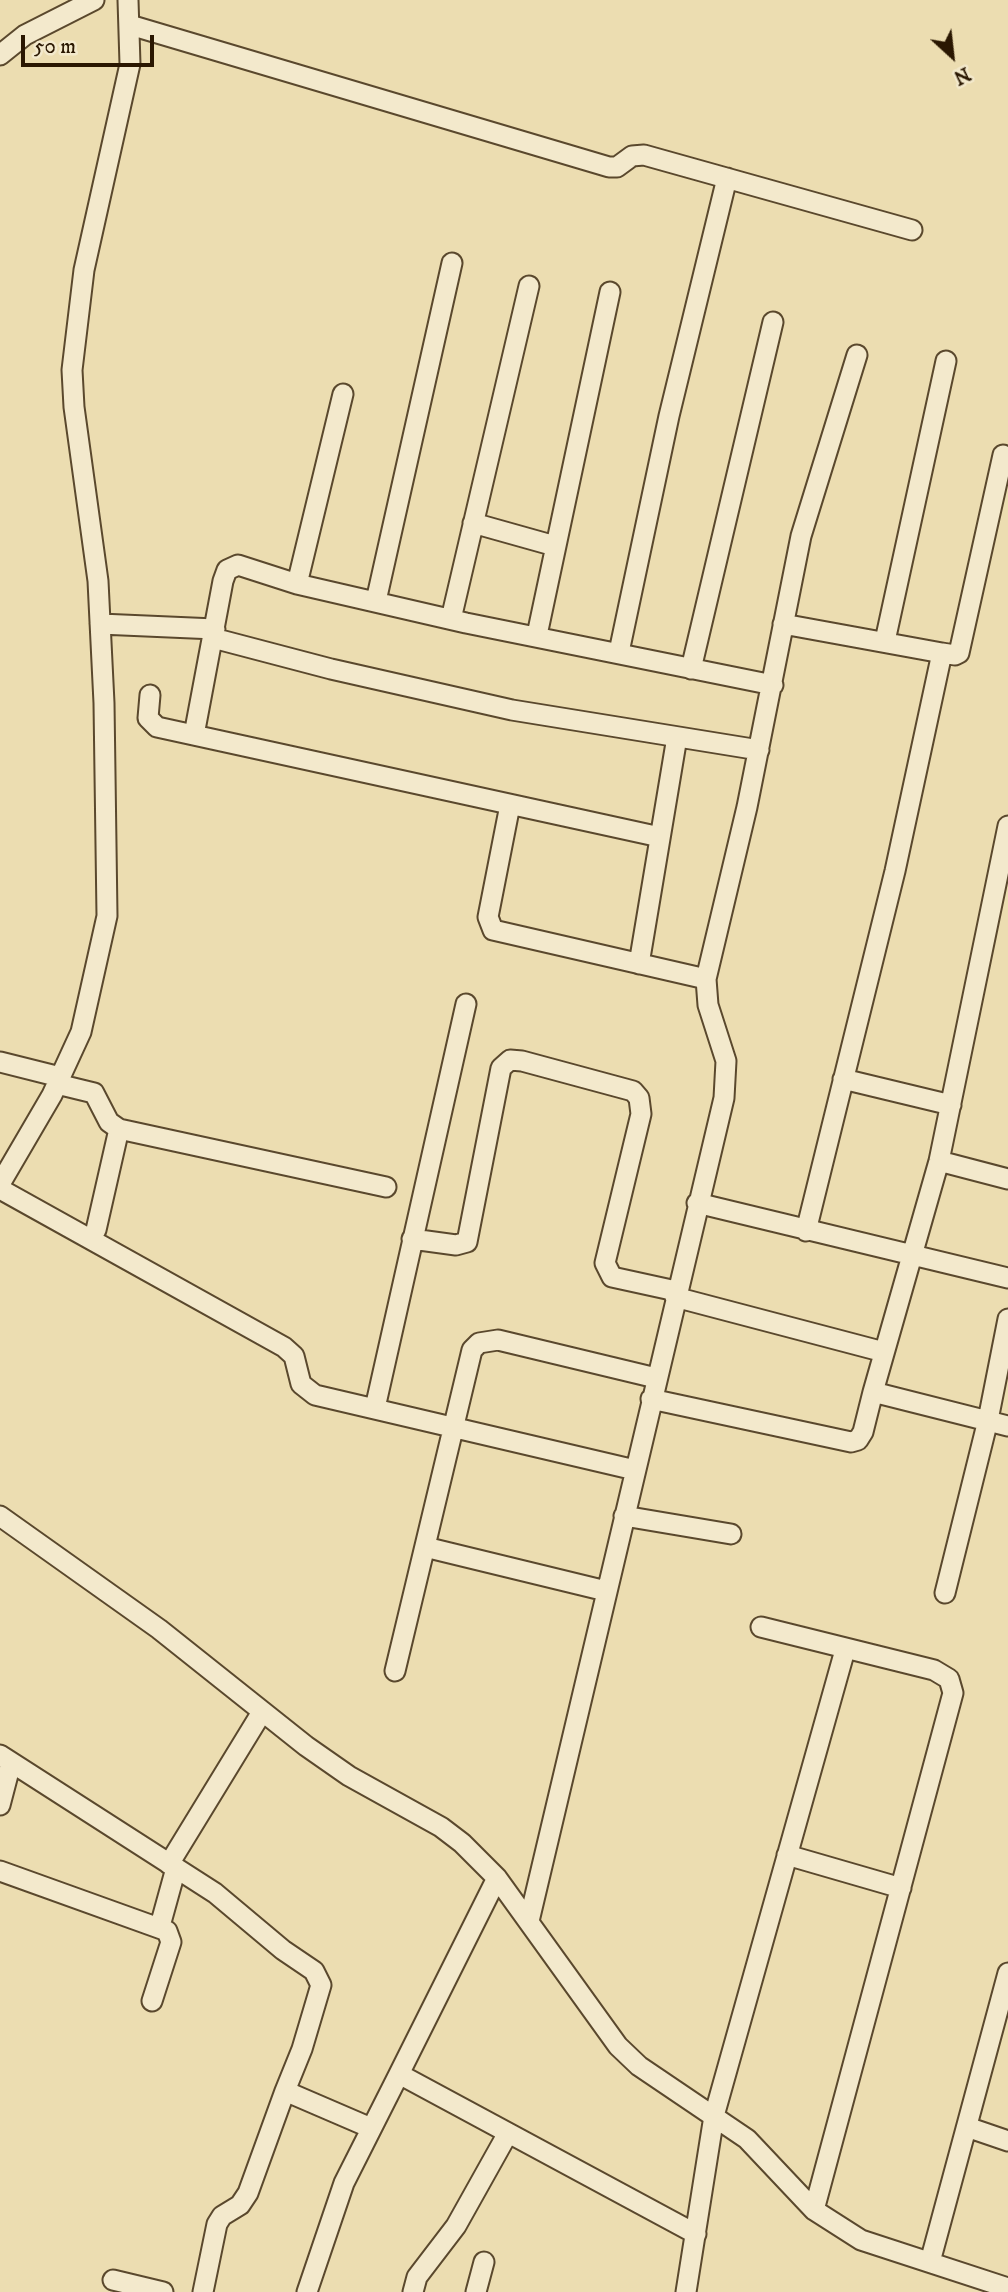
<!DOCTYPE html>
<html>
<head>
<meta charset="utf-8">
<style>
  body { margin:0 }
  #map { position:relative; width:1008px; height:2292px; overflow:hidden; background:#ecddb1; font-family:"IM FELL DW Pica",serif }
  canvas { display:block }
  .north { position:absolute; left:917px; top:21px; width:70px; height:70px; -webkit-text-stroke:5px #f3e9cc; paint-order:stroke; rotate:153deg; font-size:19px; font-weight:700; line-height:28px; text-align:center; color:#2a1701 }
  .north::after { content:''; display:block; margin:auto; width:24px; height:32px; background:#2a1701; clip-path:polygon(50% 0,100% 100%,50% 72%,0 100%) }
  .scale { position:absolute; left:21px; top:35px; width:133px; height:32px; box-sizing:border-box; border:4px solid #2a1701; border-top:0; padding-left:9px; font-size:21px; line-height:24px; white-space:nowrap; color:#2a1701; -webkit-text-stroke:5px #f3e9cc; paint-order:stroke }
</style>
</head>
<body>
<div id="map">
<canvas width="1008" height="2292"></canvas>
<div class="north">N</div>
<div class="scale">50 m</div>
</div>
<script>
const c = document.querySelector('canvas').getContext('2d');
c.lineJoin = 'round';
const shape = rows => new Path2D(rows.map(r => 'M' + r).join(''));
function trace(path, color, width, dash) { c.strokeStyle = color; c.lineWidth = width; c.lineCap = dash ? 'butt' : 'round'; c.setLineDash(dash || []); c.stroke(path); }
const minor = shape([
  [130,25,609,167,617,167,632,156,644,155,912,230],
  [0,55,25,35,94,0],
  [473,523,555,546],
  [297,584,343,394],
  [376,601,452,263],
  [451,619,529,286],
  [100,624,215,629],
  [783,624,942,653,895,871,806,1231],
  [537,635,610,292],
  [213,638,331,669,512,710,759,750],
  [885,641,946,361],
  [619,652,669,416,727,178],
  [942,653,955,655,959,653,1003,455],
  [691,669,773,322],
  [150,695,148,718,157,727,660,837],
  [194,735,223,581,227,570,238,565,297,584,466,623,773,685],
  [510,805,488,917,493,930,706,979],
  [639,964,677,737],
  [0,1062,60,1077],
  [843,1079,951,1105],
  [57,1084,94,1093,109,1122,119,1129,386,1187],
  [939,1161,1008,1179],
  [0,1184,52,1095,81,1032,107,916,104,703,98,581,74,407,72,370,84,270,130,64,128,0],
  [0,1189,284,1347,294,1356,301,1384,315,1395,635,1470],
  [697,1203,1008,1278],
  [96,1230,119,1129],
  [412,1239,456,1245,467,1242,501,1068,510,1060,522,1061,633,1091,639,1098,641,1114,605,1263,612,1277,676,1291],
  [675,1297,884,1352],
  [873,1392,939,1161,1008,826],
  [651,1399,851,1442,858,1440,863,1432,873,1392,1008,1426],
  [375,1408,466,1004],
  [0,1516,159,1629,306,1746,349,1776,441,1827,462,1843,497,1878,618,2046,639,2066,747,2139,814,2210,861,2240,1008,2288],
  [624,1516,731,1534],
  [425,1547,606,1591],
  [945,1593,988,1420,1008,1319],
  [761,1627,934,1670,949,1679,953,1693,814,2210],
  [395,1671,472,1350,479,1343,498,1340,656,1378],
  [0,1755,215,1893,283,1950,314,1971,321,1985,302,2049,285,2091,371,2128],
  [0,1805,11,1763],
  [787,1855,901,1888],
  [169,1864,262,1712],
  [0,1871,167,1931,171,1942,152,2001],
  [497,1878,399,2074,696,2234],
  [529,1921,724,1098,726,1061,708,1005,706,979,747,807,801,536,857,355],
  [160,1926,176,1868],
  [967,2127,1008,2141],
  [930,2262,1008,1973],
  [113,2280,163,2292],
  [203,2292,217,2224,222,2216,240,2205,248,2193,285,2091],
  [307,2292,344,2183,399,2074],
  [413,2292,417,2277,456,2226,508,2133],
  [476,2292,484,2262],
  [686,2292,714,2116,845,1650]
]);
trace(minor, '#5a482d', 23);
trace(minor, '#f3e9cc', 19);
</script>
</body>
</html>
